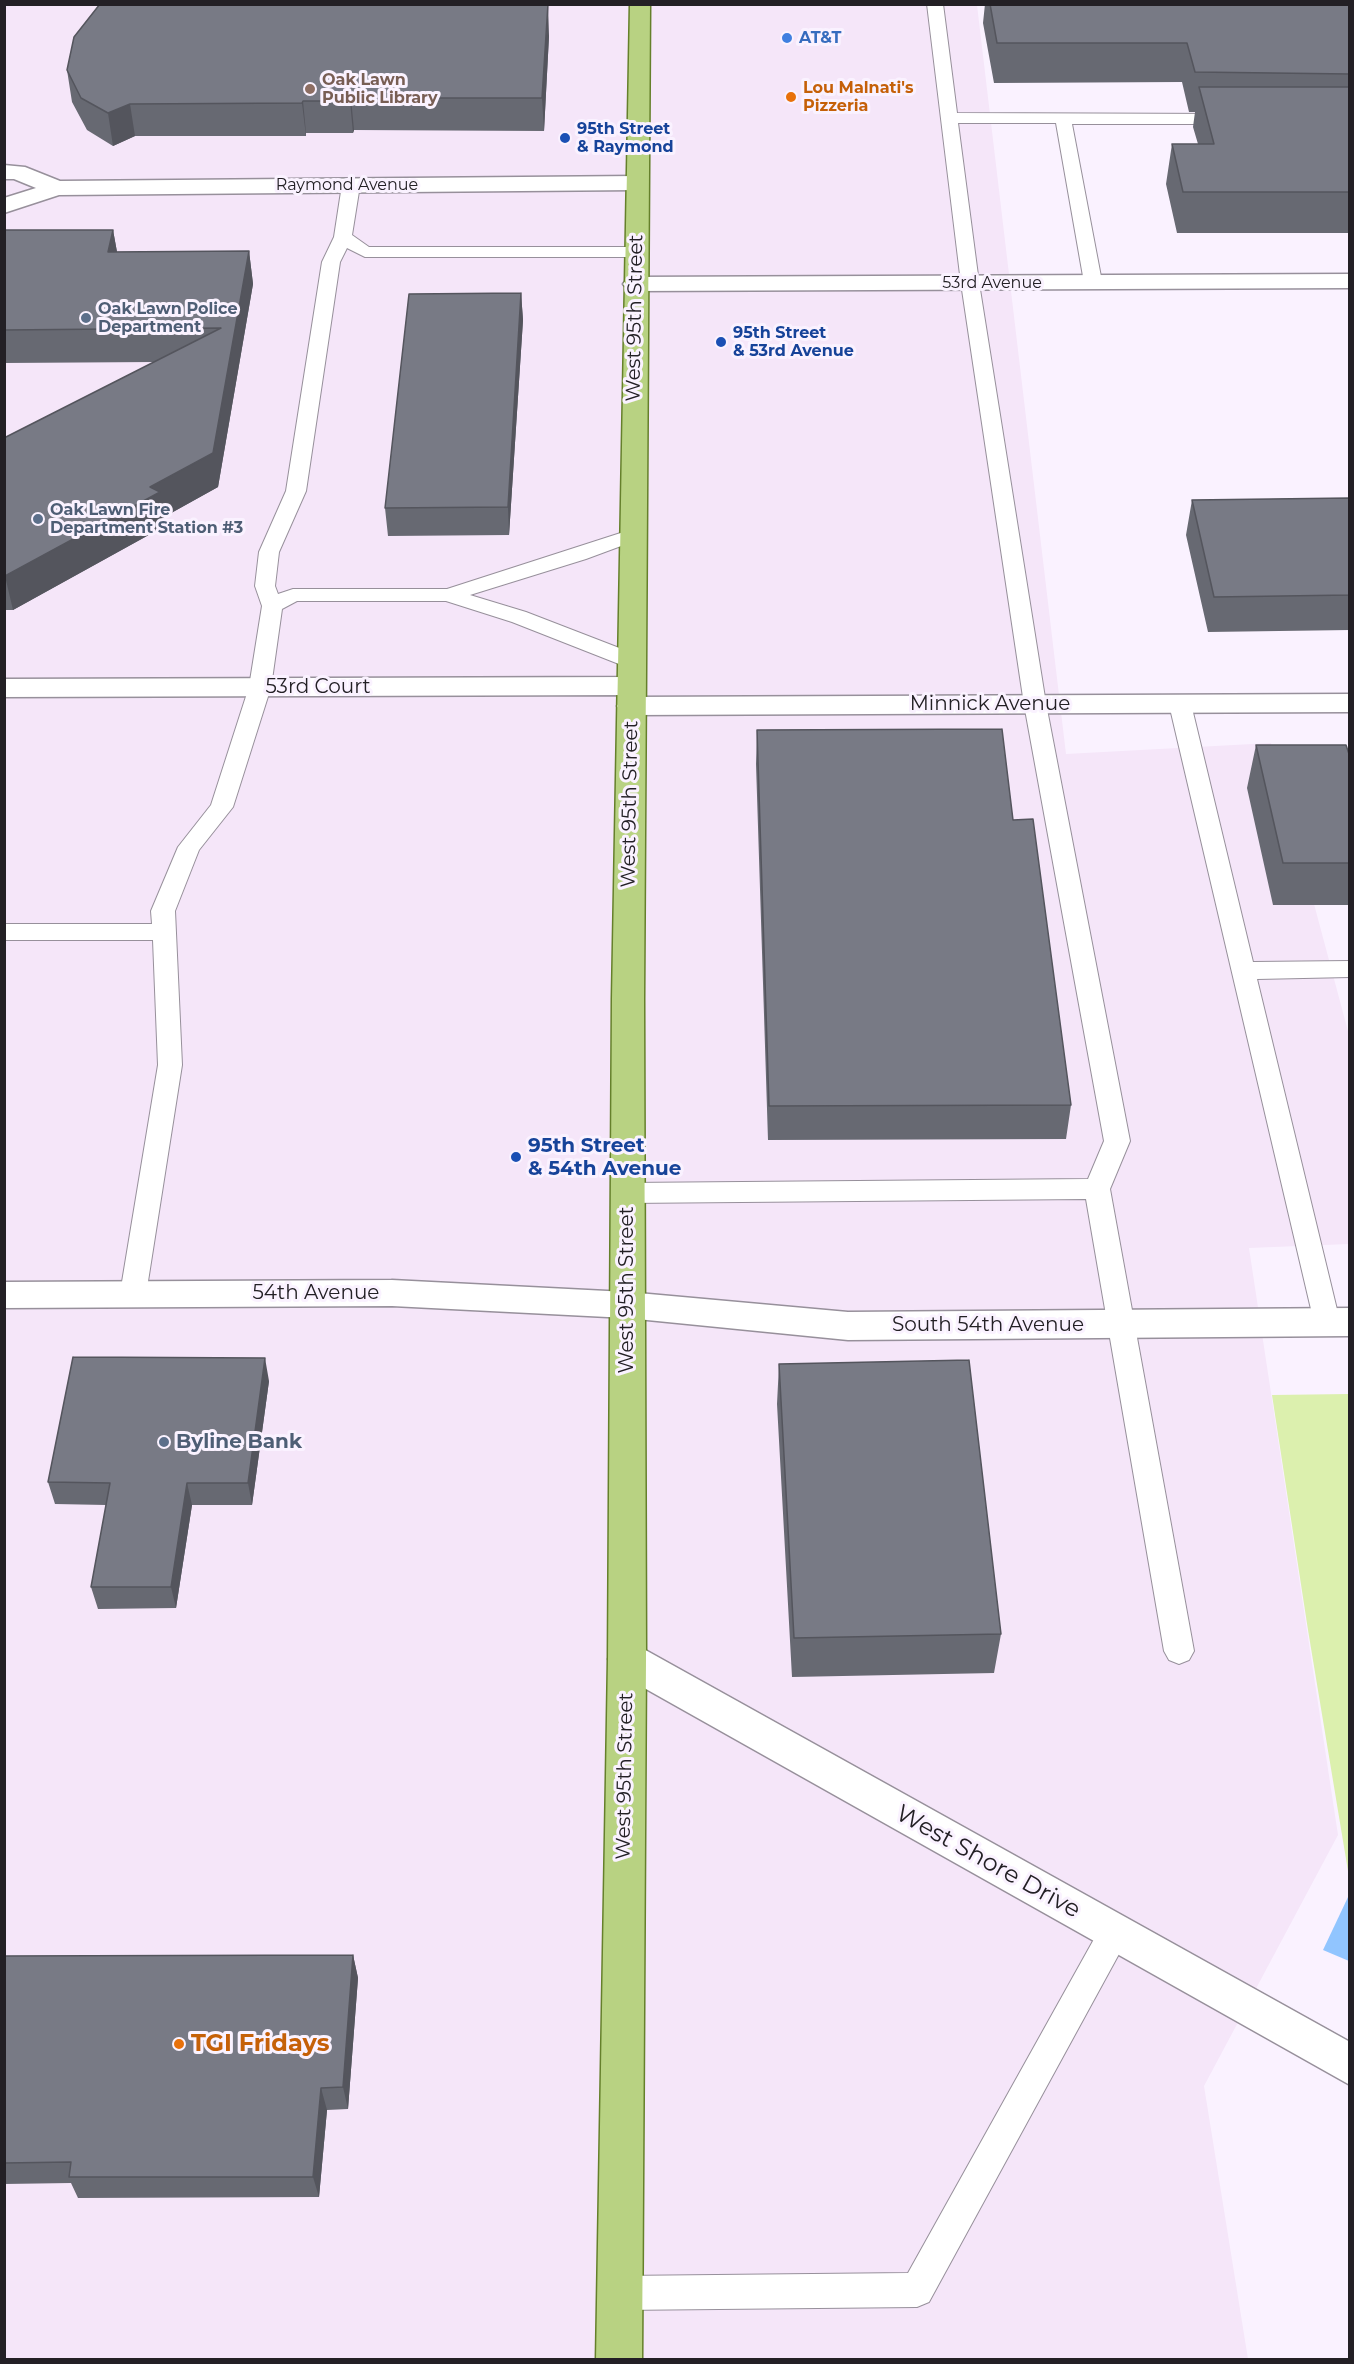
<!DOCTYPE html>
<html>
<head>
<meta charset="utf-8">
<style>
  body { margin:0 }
  #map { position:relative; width:1354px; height:2364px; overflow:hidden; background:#faf2ff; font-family:Montserrat,sans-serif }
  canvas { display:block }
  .frame { position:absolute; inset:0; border:6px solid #232025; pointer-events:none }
</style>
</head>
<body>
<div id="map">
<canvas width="1354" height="2364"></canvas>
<div class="frame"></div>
</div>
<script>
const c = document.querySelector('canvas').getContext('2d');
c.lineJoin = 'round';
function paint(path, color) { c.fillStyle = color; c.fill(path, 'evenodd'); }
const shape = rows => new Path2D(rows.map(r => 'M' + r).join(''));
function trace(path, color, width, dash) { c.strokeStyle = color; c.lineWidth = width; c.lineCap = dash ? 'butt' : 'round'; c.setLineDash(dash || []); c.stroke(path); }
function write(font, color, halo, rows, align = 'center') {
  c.font = font + ' Montserrat,sans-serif'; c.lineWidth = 6; c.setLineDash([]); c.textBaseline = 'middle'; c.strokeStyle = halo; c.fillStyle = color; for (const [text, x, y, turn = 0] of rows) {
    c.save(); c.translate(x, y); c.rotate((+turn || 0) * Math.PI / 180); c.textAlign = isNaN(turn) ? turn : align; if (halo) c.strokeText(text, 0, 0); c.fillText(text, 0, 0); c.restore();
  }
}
paint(shape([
  [5,5,977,5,1066,754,1271,743,1349,1035,1349,1244,1249,1248,1338,1835,1204,2086,1248,2359,5,2360]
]), '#f5e6f9');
paint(shape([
  [1349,1394,1350,1394,1349,1877,1308,1630,1272,1395]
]), '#dcf0ae');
paint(shape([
  [1349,1895,1349,1961,1323,1950]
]), '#91c5ff');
const service = shape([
  [927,4,943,4,957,113,1229,114,1237,119,1229,124,1072,124,1102,282,1093,287,1084,282,1056,123,958,123,979,283,1046,704,1130,1141,1110,1189,1194,1651,1189,1660,1179,1664,1169,1660,1164,1651,1086,1199,627,1203,618,1200,614,1193,618,1186,627,1183,1088,1179,1104,1141,1024,704,961,283,927,4],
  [351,180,360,185,352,235,369,247,636,247,645,252,636,257,365,257,347,248,340,262,306,491,279,552,275,586,278,594,293,589,447,589,633,529,640,531,643,535,640,539,586,559,470,595,526,612,640,656,643,661,640,666,632,668,624,666,512,622,446,601,297,601,282,609,271,687,233,807,199,850,175,911,182,1065,146,1294,142,1301,133,1304,124,1301,120,1294,158,1065,153,940,4,940,4,924,152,924,151,911,178,847,211,805,249,687,262,606,255,586,259,552,286,491,322,262,334,237,342,185,351,180],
  [1180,697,1188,699,1191,704,1253,962,1350,961,1350,977,1257,979,1340,1322,1336,1329,1327,1332,1318,1329,1314,1322,1169,704,1172,699,1180,697],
  [1114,1918,1125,1923,1130,1933,1125,1943,929,2302,917,2307,620,2310,608,2305,603,2293,608,2281,620,2276,908,2273,1103,1923,1114,1918]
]);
const minor = shape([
  [4,165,25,167,60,181,637,176,645,178,648,183,645,188,637,190,59,195,4,213,4,198,36,188,14,179,4,179,4,165],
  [1350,274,1350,288,635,291,627,289,623,284,627,279,635,277,1350,274],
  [631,677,641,680,645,686,641,692,631,695,4,697,4,679,631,677],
  [1350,694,1350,712,631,715,621,712,617,706,621,700,631,697,1350,694],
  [392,1280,627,1292,848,1312,1350,1308,1350,1336,848,1340,627,1318,392,1306,4,1308,4,1282,392,1280],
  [627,1642,640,1647,1350,2042,1350,2085,614,1671,608,1659,614,1647,627,1642]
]);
const primary = shape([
  [630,4,650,4,644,998,646,1659,642,2360,596,2360,608,1659,612,998,630,4]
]);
trace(service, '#97909b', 2);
trace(minor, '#97909b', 3);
trace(primary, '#65802b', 3);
paint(service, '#fff');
paint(minor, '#fff');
paint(primary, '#b8d282');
paint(shape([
  [985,4,1350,4,1350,233,1177,233,1166,184,1172,144,1198,144,1193,127,1195,112,1189,112,1182,82,994,83,983,23],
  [549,36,544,131,354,130,353,133,306,133,306,136,135,136,113,146,87,130,72,102,67,70],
  [4,230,113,230,117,252,249,251,253,284,218,487,164,517,165,526,13,610,4,610,4,438,154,362,4,363],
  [521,293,523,320,509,535,388,536,385,508],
  [1350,498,1350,630,1208,632,1186,535,1192,500],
  [757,730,1013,820,1071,1105,1066,1139,768,1140,756,764],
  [1256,745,1350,757,1350,905,1273,905,1247,788],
  [779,1364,1001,1634,994,1673,792,1677,777,1404],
  [269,1381,252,1505,192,1505,176,1608,98,1609,91,1587,106,1505,55,1504,48,1482],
  [353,1955,358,1978,348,2109,327,2110,319,2197,78,2198,71,2183,4,2184,4,1956]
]), '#676972');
paint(shape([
  [548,4,549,36,544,131,542,98],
  [351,98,354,130,353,133,350,101],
  [303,101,306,133,306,136,302,103],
  [130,104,135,136,113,146,108,113],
  [113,230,119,263,108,252],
  [249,251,253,284,218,487,164,517,165,526,13,610,5,576,150,487,213,453],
  [521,293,523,320,509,535,508,507],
  [265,1358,269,1381,252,1505,248,1483],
  [187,1483,192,1505,176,1608,171,1587],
  [353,1955,358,1978,348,2109,343,2087],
  [321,2088,327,2110,319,2197,313,2177]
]), '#54555d');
const building = shape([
  [100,4,548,4,542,98,351,98,350,101,303,101,302,103,130,104,108,113,81,98,67,70,74,37,100,4],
  [990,4,1350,4,1350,74,1195,72,1187,43,997,43,990,4],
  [1199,87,1350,87,1350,192,1183,192,1172,144,1214,144,1199,87],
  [4,230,113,230,108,252,249,251,213,453,150,487,160,492,5,576,4,438,221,328,4,330,4,230],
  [521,293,508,507,385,508,409,294,521,293],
  [1350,498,1350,595,1214,597,1192,500,1350,498],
  [1002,729,1013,820,1033,819,1071,1105,769,1106,757,730,1002,729],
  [1256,745,1346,745,1350,757,1350,863,1283,863,1256,745],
  [73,1357,265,1358,248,1483,187,1483,171,1587,91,1587,110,1483,48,1482,73,1357],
  [969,1360,1001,1634,794,1638,779,1364,969,1360],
  [353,1955,343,2087,321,2088,313,2177,69,2177,71,2162,4,2163,4,1956,353,1955]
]);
paint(building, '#787a85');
trace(building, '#54555d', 1.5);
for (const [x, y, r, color] of [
  [787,38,6,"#3f7fe0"],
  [310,89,6,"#8d6e63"],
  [791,97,6,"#e8710a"],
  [565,138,6,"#1a4fb4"],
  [86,318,6,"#5c6f8a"],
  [721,342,6,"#1a4fb4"],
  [38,519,6,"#5c6f8a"],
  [516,1157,6,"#1a4fb4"],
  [164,1442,6,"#5c6f8a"],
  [179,2044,6,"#e8710a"]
]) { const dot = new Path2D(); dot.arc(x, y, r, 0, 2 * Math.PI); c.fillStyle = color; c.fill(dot); trace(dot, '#faf2ff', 2); }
write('bold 16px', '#366cbe', '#faf2ff', [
  ["AT&T",799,38]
], 'left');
write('bold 16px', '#785e54', '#faf2ff', [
  ["Oak Lawn",322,80],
  ["Public Library",322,98]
], 'left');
write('bold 16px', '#c56008', '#faf2ff', [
  ["Lou Malnati's",803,88],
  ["Pizzeria",803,106]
], 'left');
write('bold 16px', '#164399', '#faf2ff', [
  ["95th Street",577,129],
  ["& Raymond",577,147],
  ["95th Street",733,333],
  ["& 53rd Avenue",733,351]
], 'left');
write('16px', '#232025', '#faf2ff', [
  ["Raymond Avenue",347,185],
  ["53rd Avenue",992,283]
]);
write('bold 16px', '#4e5e75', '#faf2ff', [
  ["Oak Lawn Police",98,309],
  ["Department",98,327],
  ["Oak Lawn Fire",50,510],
  ["Department Station #3",50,528]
], 'left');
write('20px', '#232025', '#faf2ff', [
  ["West 95th Street",635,318,-89],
  ["53rd Court",318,687],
  ["Minnick Avenue",990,704],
  ["West 95th Street",630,804,-89],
  ["West 95th Street",627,1290,-90],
  ["54th Avenue",316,1293],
  ["South 54th Avenue",988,1325],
  ["West 95th Street",625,1776,-89]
]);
write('bold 20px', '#164399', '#faf2ff', [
  ["95th Street",528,1146],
  ["& 54th Avenue",528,1169]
], 'left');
write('bold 20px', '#4e5e75', '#faf2ff', [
  ["Byline Bank",176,1442]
], 'left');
write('24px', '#232025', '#faf2ff', [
  ["West Shore Drive",988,1862,29]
]);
write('bold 24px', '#c56008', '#faf2ff', [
  ["TGI Fridays",191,2044]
], 'left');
</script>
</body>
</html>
